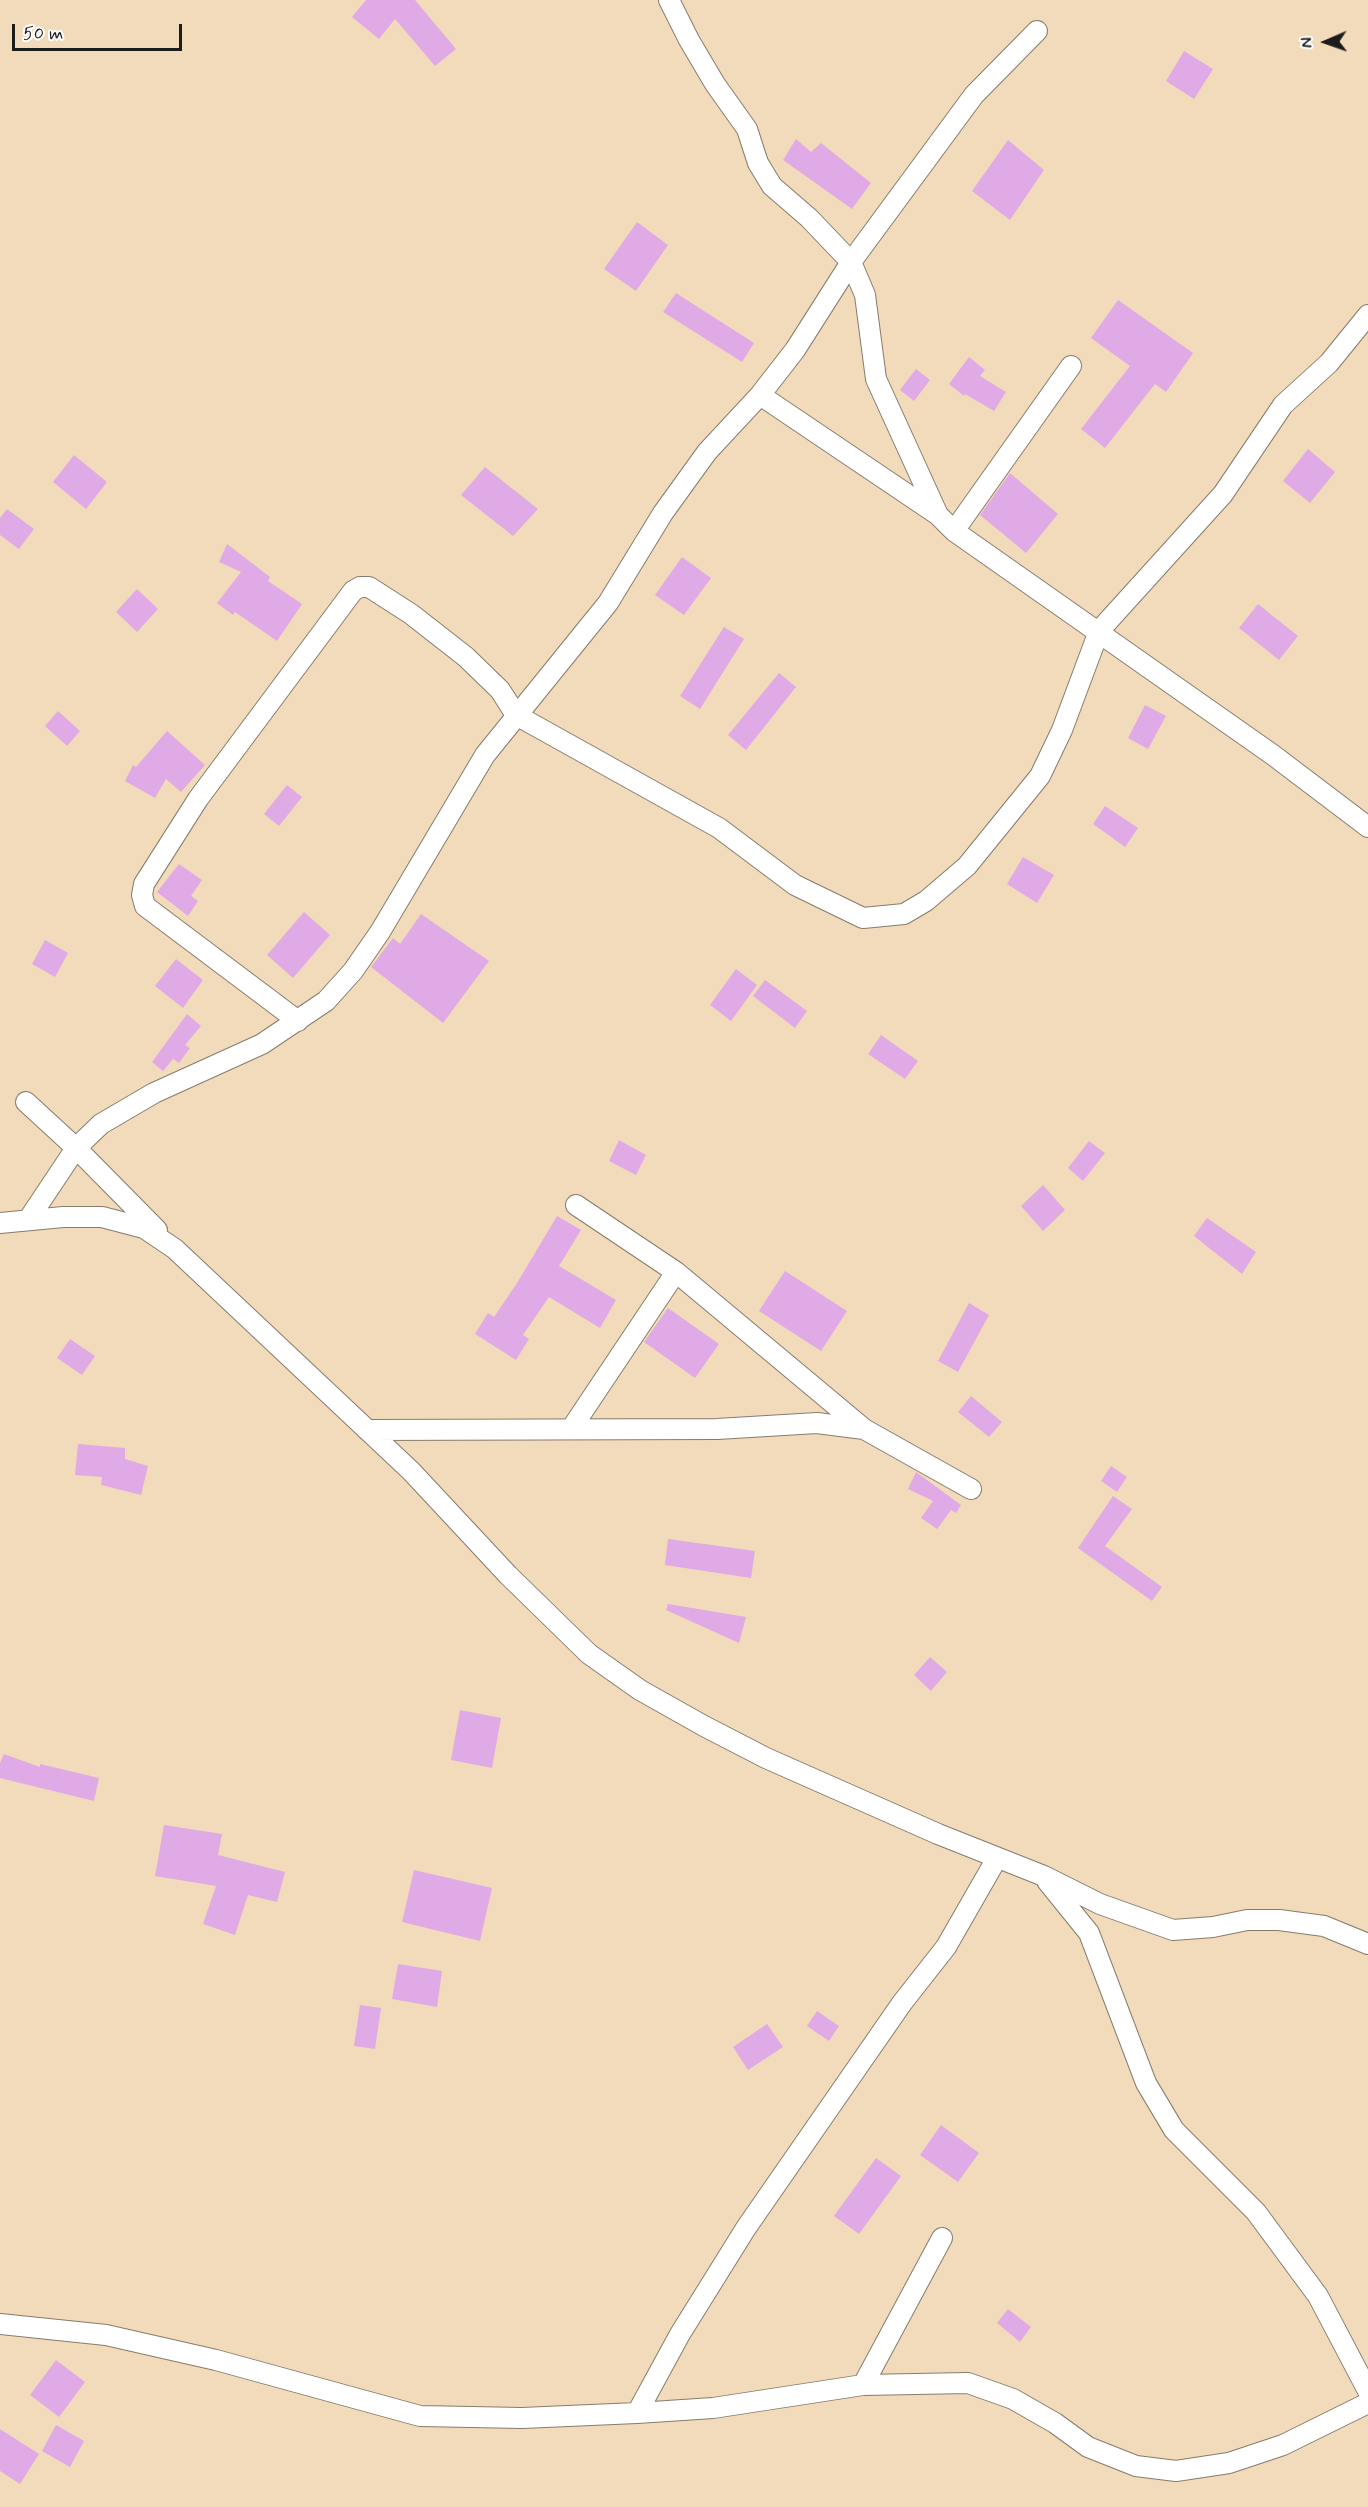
<!DOCTYPE html>
<html>
<head>
<meta charset="utf-8">
<style>
  body { margin:0 }
  #map { position:relative; width:1368px; height:2507px; overflow:hidden; background:#f2dbbb; font-family:Mynerve,sans-serif }
  canvas { display:block }
  .north { position:absolute; left:1296px; top:12px; width:60px; height:60px; -webkit-text-stroke:4px #fff; paint-order:stroke; rotate:268deg; font-size:16px; font-weight:700; line-height:24px; text-align:center; color:#1c1c1c }
  .north::after { content:''; display:block; margin:auto; width:21px; height:27px; background:#1c1c1c; clip-path:polygon(50% 0,100% 100%,50% 72%,0 100%) }
  .scale { position:absolute; left:12px; top:24px; width:170px; height:27px; box-sizing:border-box; border:3px solid #1c1c1c; border-top:0; padding-left:8px; font-size:18px; line-height:21px; white-space:nowrap; color:#1c1c1c; -webkit-text-stroke:4px #fff; paint-order:stroke }
</style>
</head>
<body>
<div id="map">
<canvas width="1368" height="2507"></canvas>
<div class="north">N</div>
<div class="scale">50 m</div>
</div>
<script>
const c = document.querySelector('canvas').getContext('2d');
c.lineJoin = 'round';
function paint(path, color) { c.fillStyle = color; c.fill(path, 'evenodd'); }
const shape = rows => new Path2D(rows.map(r => 'M' + r).join(''));
function trace(path, color, width, dash) { c.strokeStyle = color; c.lineWidth = width; c.lineCap = dash ? 'butt' : 'round'; c.setLineDash(dash || []); c.stroke(path); }
paint(shape([
  [366,0,415,0,456,49,435,66,395,19,379,39,352,17],
  [1184,51,1213,69,1194,99,1166,81],
  [796,139,811,152,821,143,871,183,852,209,783,160],
  [1008,140,1044,170,1010,220,972,191],
  [637,222,668,245,636,291,604,269],
  [676,293,754,343,742,362,663,312],
  [1118,300,1193,353,1166,392,1155,384,1105,448,1081,429,1130,366,1091,338],
  [969,357,985,370,980,376,1006,392,994,411,965,394,964,396,949,384],
  [916,369,930,380,914,401,900,390],
  [1308,449,1335,472,1310,503,1283,481],
  [74,455,107,482,86,509,53,482],
  [485,467,538,509,513,536,461,495],
  [1010,473,1058,514,1026,553,980,515],
  [7,509,34,529,19,549,0,535,0,518],
  [227,544,270,577,268,581,302,604,277,641,235,612,233,615,217,603,241,572,219,562],
  [682,557,711,578,684,615,655,595],
  [137,589,158,609,137,632,116,612],
  [1258,604,1298,636,1279,660,1239,628],
  [724,627,744,639,700,709,680,696],
  [779,673,796,687,746,750,728,735],
  [1145,705,1166,716,1148,749,1128,738],
  [58,711,80,731,67,746,45,726],
  [167,731,205,765,181,792,166,779,155,798,125,781,133,765,136,767],
  [287,785,302,797,279,826,264,814],
  [1105,806,1138,828,1125,847,1093,824],
  [1023,857,1054,875,1037,903,1007,884],
  [179,864,202,880,191,896,198,901,188,916,157,892],
  [304,912,330,935,293,978,267,955],
  [421,914,489,961,443,1023,371,967,393,938,400,944],
  [45,940,68,953,55,977,32,964],
  [176,959,203,980,183,1008,155,986],
  [736,969,757,985,731,1021,710,1005],
  [765,980,807,1011,795,1028,753,996],
  [187,1014,201,1026,185,1045,190,1048,179,1063,173,1059,163,1071,152,1062],
  [881,1035,918,1061,905,1079,868,1054],
  [619,1140,646,1155,636,1175,609,1161],
  [1089,1141,1105,1153,1083,1181,1068,1168],
  [1043,1185,1065,1210,1043,1231,1021,1206],
  [557,1216,581,1230,559,1266,616,1300,600,1328,549,1297,523,1335,529,1339,516,1360,475,1334,488,1313,494,1317,517,1283],
  [1207,1218,1256,1252,1242,1274,1194,1236],
  [785,1271,847,1311,821,1351,759,1311],
  [969,1303,989,1315,958,1372,938,1361],
  [668,1308,719,1344,695,1378,644,1342],
  [70,1339,95,1356,82,1375,57,1358],
  [971,1396,1002,1422,989,1437,958,1412],
  [78,1444,125,1448,125,1459,148,1466,141,1495,101,1485,102,1477,75,1475],
  [1111,1466,1127,1477,1117,1492,1101,1481],
  [916,1472,961,1505,956,1513,951,1510,937,1529,921,1518,933,1501,908,1489],
  [1113,1496,1132,1509,1105,1546,1162,1587,1152,1601,1078,1548],
  [668,1539,755,1551,751,1578,665,1565],
  [668,1604,746,1617,739,1643,666,1610],
  [930,1657,947,1672,931,1691,914,1675],
  [460,1710,501,1718,492,1768,451,1760],
  [4,1754,40,1767,40,1764,99,1778,94,1801,0,1778,0,1763],
  [164,1825,222,1834,218,1855,285,1872,277,1902,248,1895,235,1935,203,1924,216,1886,155,1876],
  [414,1870,492,1888,480,1941,402,1922],
  [398,1964,442,1971,437,2007,392,1999],
  [360,2005,381,2008,375,2049,354,2046],
  [817,2011,839,2026,829,2041,807,2026],
  [767,2024,783,2047,748,2070,733,2047],
  [941,2125,979,2153,958,2182,920,2155],
  [876,2158,901,2176,859,2234,834,2216],
  [1008,2309,1031,2327,1020,2342,997,2323],
  [56,2360,85,2382,59,2417,30,2395],
  [56,2425,84,2441,70,2467,42,2451],
  [0,2429,39,2454,20,2484,0,2471]
]), '#dfaae5');
const street = shape([
  [669,0,689,40,715,84,747,129,758,163,772,186,809,218,851,262,865,295,876,379,938,515],
  [760,395,938,515,954,531,1273,755,1368,827],
  [954,531,1071,366],
  [298,1021,145,906,142,895,144,884,198,799,353,591,360,587,369,587,411,614,466,657,500,690,516,715,719,828,795,885,863,918,904,914,926,901,967,866,1040,776,1062,730,1099,631,1223,494,1283,405,1329,363,1368,315],
  [26,1102,76,1148,157,1230],
  [576,1205,676,1272,864,1429],
  [28,1220,76,1148,101,1124,154,1093,262,1044,326,1001,353,971,380,932,485,755,608,603,663,513,707,452,760,395,795,350,851,262,974,95,1037,31],
  [0,1223,63,1217,102,1217,144,1228,175,1249,411,1471,508,1575,589,1654,640,1690,704,1726,766,1758,938,1834,1044,1876,1100,1904,1173,1930,1213,1927,1247,1920,1279,1920,1324,1926,1368,1944],
  [571,1429,676,1272],
  [367,1430,717,1429,817,1423,864,1429,971,1489],
  [1047,1881,1089,1933,1146,2083,1174,2130,1256,2212,1318,2296,1368,2391],
  [0,2324,106,2335,216,2360,420,2416,522,2418,637,2413,713,2408,863,2385,968,2383,1013,2399,1055,2423,1088,2447,1136,2466,1176,2471,1229,2463,1283,2445,1368,2403],
  [863,2385,942,2238],
  [637,2413,680,2334,746,2228,902,2003,946,1947,997,1858]
]);
trace(street, '#877c6c', 22);
trace(street, '#fff', 20);
</script>
</body>
</html>
